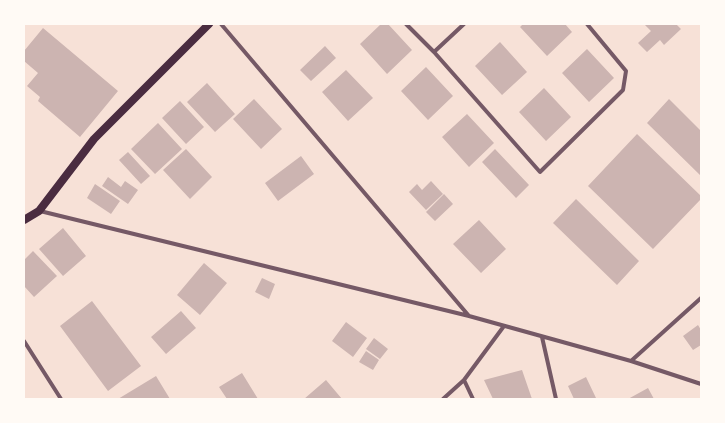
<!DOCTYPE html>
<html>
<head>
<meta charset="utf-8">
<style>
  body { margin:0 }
  #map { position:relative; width:725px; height:423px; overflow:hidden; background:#f7e1d7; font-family:Ubuntu,sans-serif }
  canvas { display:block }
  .frame { position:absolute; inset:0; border:25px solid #fffaf5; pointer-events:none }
</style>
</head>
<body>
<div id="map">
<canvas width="725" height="423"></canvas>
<div class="frame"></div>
</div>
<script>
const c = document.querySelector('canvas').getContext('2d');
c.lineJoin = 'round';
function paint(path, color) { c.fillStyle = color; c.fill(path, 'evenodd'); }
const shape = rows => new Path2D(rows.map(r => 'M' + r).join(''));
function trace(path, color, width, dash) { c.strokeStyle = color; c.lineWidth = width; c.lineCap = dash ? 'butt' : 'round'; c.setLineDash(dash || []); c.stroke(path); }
paint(shape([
  [381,24,388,24,412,50,387,74,360,44],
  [523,24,565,24,572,32,547,56,520,27],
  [646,24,676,24,681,29,664,45,660,40,647,52,638,43,651,31,645,25],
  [43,28,118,91,80,137,38,101,40,97,27,86,38,73,24,61,24,51],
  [500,42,527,72,502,95,475,66],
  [325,46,336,58,311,81,300,70],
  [587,49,614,78,589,102,562,73],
  [426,67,453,96,428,120,401,91],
  [346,70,373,98,348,121,322,92],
  [207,83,235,114,215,132,187,102],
  [544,88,571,117,546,141,519,112],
  [254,99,282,129,261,149,233,119],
  [669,99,701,131,701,176,647,123],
  [180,101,204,127,186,144,162,118],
  [467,114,494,143,469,167,442,137],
  [158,123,182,149,155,174,131,149],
  [637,134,701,196,701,199,653,249,588,186],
  [186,149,212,177,190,199,163,170],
  [495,149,529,185,516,198,482,162],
  [128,152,150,176,141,184,119,160],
  [301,156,314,174,278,201,265,183],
  [108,177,121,187,125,181,138,190,128,204,102,186],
  [431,181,443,194,426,210,409,192,417,184,422,190],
  [95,184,120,201,111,214,87,198],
  [444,194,453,204,435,221,426,212],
  [576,199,639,261,617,285,553,223],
  [479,220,506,249,481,273,453,244],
  [63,228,86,256,63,276,39,249],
  [33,251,57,276,34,297,24,286,24,260],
  [204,263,227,283,200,315,177,295],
  [262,278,275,284,269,299,255,292],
  [92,301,141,366,108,391,60,326],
  [181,311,196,328,166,354,151,337],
  [346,322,367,338,353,357,332,341],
  [698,325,701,330,701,345,693,350,683,336],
  [374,338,388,349,380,359,366,349],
  [366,351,379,360,373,370,359,362],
  [522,370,532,399,493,399,484,380],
  [242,373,258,399,227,399,219,387],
  [156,376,170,399,118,399],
  [586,377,596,398,574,399,568,386],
  [326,380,342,399,304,399],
  [648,388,654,399,628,399]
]), '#ccb4b1');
trace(shape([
  [221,24,469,316],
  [406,24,434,52,540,172,623,90,626,71,587,24],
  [434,52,464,24],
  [40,211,469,316,631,361,701,384],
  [542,337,556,399],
  [24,341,61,399],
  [631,361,701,298],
  [464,380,473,399],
  [443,399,464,380,504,326]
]), '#755966', 4);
trace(shape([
  [24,220,39,211,94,139,209,24]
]), '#4a2c40', 8);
</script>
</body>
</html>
